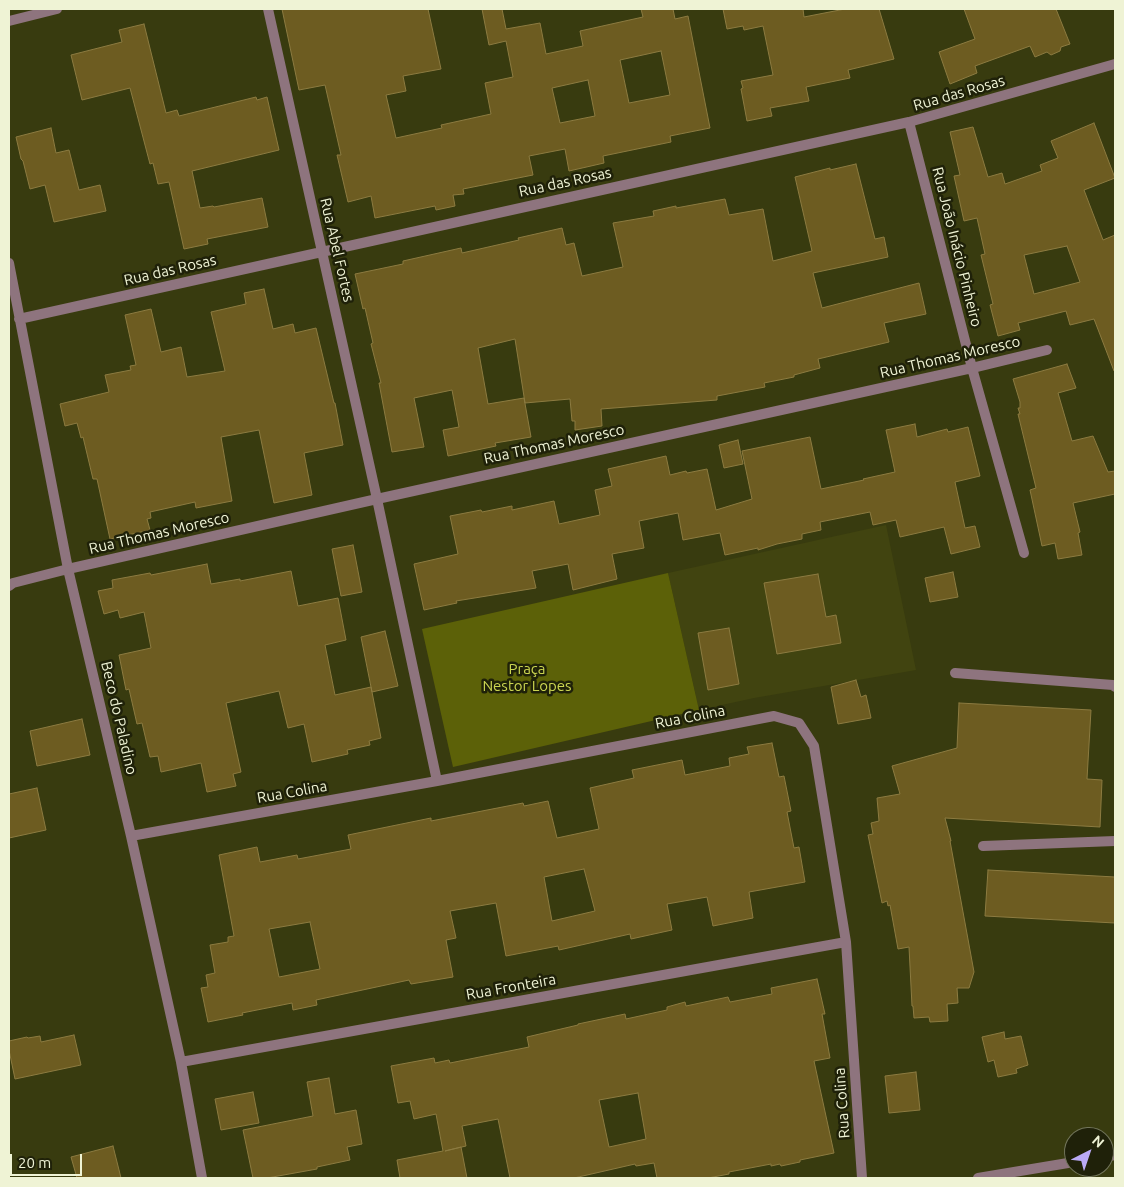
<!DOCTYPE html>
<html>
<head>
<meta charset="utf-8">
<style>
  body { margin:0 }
  #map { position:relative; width:1124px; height:1187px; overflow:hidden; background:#383b0f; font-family:Ubuntu,sans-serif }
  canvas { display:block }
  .frame { position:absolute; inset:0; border:10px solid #eff3d5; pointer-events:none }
  .north { position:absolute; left:1064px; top:1127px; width:50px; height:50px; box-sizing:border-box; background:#1f2109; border:1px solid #72755b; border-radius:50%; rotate:41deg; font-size:14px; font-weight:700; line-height:20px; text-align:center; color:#eff3d5 }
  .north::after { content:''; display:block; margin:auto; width:18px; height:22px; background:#baaaf6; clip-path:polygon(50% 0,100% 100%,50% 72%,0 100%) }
  .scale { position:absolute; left:10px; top:1154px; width:72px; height:22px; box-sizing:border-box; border:2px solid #eff3d5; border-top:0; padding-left:6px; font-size:15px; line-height:18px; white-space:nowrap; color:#eff3d5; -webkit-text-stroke:4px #1f2109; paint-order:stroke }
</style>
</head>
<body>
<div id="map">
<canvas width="1124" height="1187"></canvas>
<div class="frame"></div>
<div class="north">N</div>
<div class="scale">20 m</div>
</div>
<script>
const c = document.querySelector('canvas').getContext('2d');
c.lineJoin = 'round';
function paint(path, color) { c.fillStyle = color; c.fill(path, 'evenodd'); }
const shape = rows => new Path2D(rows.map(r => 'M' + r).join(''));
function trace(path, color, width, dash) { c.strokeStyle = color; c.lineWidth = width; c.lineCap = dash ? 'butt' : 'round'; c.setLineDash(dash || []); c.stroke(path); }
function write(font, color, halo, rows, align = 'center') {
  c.font = font + ' Ubuntu,sans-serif'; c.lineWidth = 5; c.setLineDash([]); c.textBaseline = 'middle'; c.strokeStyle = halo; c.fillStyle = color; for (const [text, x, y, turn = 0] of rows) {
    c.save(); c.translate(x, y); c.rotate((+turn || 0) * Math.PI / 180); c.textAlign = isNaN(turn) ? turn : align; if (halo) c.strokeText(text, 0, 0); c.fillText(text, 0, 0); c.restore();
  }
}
paint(shape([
  [886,525,916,670,754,698,699,710,668,573]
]), '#414410');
paint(shape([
  [668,573,699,710,453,767,422,629]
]), '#5c6108');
const building = shape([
  [282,9,428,9,441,69,403,76,406,91,386,95,396,138,442,128,441,125,491,114,485,83,513,77,506,41,489,45,482,9,502,9,506,29,540,23,546,54,583,46,580,31,643,17,641,9,673,9,675,19,688,16,710,128,670,136,671,142,603,156,604,163,569,171,565,149,529,156,533,175,463,189,464,194,453,195,455,206,436,210,435,206,375,218,371,196,348,202,337,155,341,155,325,85,299,90,282,9],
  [661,51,670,95,629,103,620,60,661,51],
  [588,80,595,116,560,123,552,88,588,80],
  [723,9,803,9,804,17,845,9,879,9,894,59,848,70,850,78,806,87,809,101,770,108,772,116,747,121,741,89,743,88,741,81,773,75,763,26,744,30,743,26,727,29,723,9],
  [964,9,1056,9,1070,44,1061,47,1060,51,1051,55,1047,52,1035,57,1030,46,975,66,977,73,950,84,939,52,975,39,964,9],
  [144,24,166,113,177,110,179,116,256,97,257,100,267,97,279,150,192,171,200,208,213,206,214,207,262,198,268,227,207,239,208,244,184,249,169,182,158,184,153,163,150,164,130,88,82,100,71,55,122,42,119,30,144,24],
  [1094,123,1115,178,1084,190,1103,240,1115,235,1115,371,1114,371,1094,319,1070,325,1066,311,1018,323,1020,330,998,336,990,305,993,304,981,255,985,254,977,218,964,221,954,176,960,175,950,132,973,127,988,177,1002,173,1005,184,1042,171,1040,165,1058,158,1051,141,1094,123],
  [1067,246,1080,282,1034,294,1024,255,1067,246],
  [51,128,56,153,69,150,79,190,100,185,106,211,54,222,45,185,30,189,23,161,21,159,16,137,51,128],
  [856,164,875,239,884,237,888,257,813,273,822,308,919,283,926,314,884,323,889,342,818,359,820,368,794,375,794,377,764,383,765,387,717,396,717,400,601,409,602,426,575,430,575,421,572,421,570,399,525,403,515,339,478,348,488,404,524,398,531,437,495,443,496,446,448,456,443,430,459,427,452,390,414,398,424,447,392,452,379,383,381,383,371,344,373,343,365,308,363,309,355,274,403,264,403,261,461,248,462,253,519,240,518,238,562,228,566,245,574,243,582,276,623,267,613,223,654,216,653,211,676,206,676,208,725,199,729,215,763,209,773,261,812,251,795,177,830,168,830,170,856,164],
  [264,289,273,329,293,324,295,333,316,328,334,403,335,403,343,445,304,453,312,495,274,503,259,430,221,437,232,501,196,508,195,502,150,512,151,518,147,519,150,530,110,539,97,479,93,479,83,437,81,438,77,423,65,426,60,404,109,392,105,375,131,370,130,366,136,365,125,315,151,309,161,352,181,347,187,377,225,371,211,312,246,304,244,293,264,289],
  [1067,364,1076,388,1058,393,1072,441,1093,436,1108,472,1115,471,1115,494,1073,503,1080,532,1078,533,1082,555,1058,559,1055,543,1042,546,1030,490,1036,488,1018,414,1020,414,1018,408,1020,408,1020,402,1013,379,1067,364],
  [915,424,917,437,947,429,948,432,968,427,980,476,955,482,965,528,975,526,980,547,951,554,944,527,900,537,896,520,873,525,870,512,820,522,821,530,802,534,802,539,777,544,758,550,758,548,725,555,720,533,683,540,678,513,639,521,644,548,612,554,617,579,573,590,568,564,532,571,536,588,456,601,457,603,424,610,414,564,458,554,450,516,481,510,482,512,512,506,512,510,554,501,559,524,600,515,595,490,612,486,608,469,666,456,670,475,686,471,687,473,707,469,716,510,752,499,742,451,810,437,821,489,864,480,863,479,895,472,886,430,915,424],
  [738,440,743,464,724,468,719,445,738,440],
  [353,545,362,592,341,596,332,549,353,545],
  [207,564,211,584,240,579,240,581,291,571,298,606,338,598,346,640,325,645,335,695,371,687,381,738,369,741,370,745,347,750,348,754,312,762,304,724,288,728,279,691,226,703,241,772,233,774,236,786,207,792,201,763,161,772,158,756,150,757,142,723,137,724,129,689,126,690,119,655,151,648,144,612,120,618,118,610,104,614,98,591,113,588,112,580,150,573,151,575,207,564],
  [953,572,958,597,930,602,925,578,953,572],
  [818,574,826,617,836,615,841,643,777,654,764,583,818,574],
  [729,628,739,684,708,690,698,633,729,628],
  [385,631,398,686,372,692,361,637,385,631],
  [856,680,861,697,866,695,871,718,838,724,831,687,856,680],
  [959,703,1091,710,1087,779,1102,780,1100,827,945,818,951,841,950,841,974,972,969,988,957,988,958,1003,947,1004,948,1021,930,1022,929,1017,914,1018,913,1006,912,1006,909,947,898,949,890,905,888,906,887,901,882,903,868,835,873,834,871,823,879,821,877,798,900,794,892,766,957,748,959,703],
  [82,719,90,755,37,766,30,731,82,719],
  [772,743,779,777,784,776,791,811,787,812,794,848,799,847,805,882,749,892,753,918,713,926,707,897,667,904,672,930,631,939,630,934,559,950,558,946,506,956,496,903,450,911,456,938,446,940,453,977,411,984,409,980,316,1000,317,1005,293,1010,292,1003,242,1013,243,1015,208,1022,201,988,208,987,206,975,215,973,210,945,228,942,228,937,234,936,219,855,257,847,260,862,297,855,298,859,351,849,348,835,431,818,431,821,523,803,524,806,548,801,557,838,599,829,590,788,634,778,632,770,682,760,685,775,730,766,729,758,749,754,747,747,772,743],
  [584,869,595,911,552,921,544,877,584,869],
  [310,922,320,969,279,977,269,929,310,922],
  [37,788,46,830,9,838,9,794,37,788],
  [988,870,1115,877,1115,923,985,916,988,870],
  [817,979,825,1014,822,1014,830,1058,814,1061,834,1153,800,1160,800,1162,781,1166,780,1164,771,1166,771,1164,729,1172,729,1174,708,1178,657,1178,654,1163,636,1166,635,1164,574,1178,510,1178,498,1119,462,1126,466,1146,445,1151,461,1147,467,1178,400,1178,397,1160,443,1151,436,1114,414,1119,410,1101,398,1103,391,1066,434,1058,435,1063,449,1060,450,1063,529,1047,527,1037,578,1025,578,1024,625,1014,626,1019,667,1010,667,1007,685,1002,686,1006,728,997,730,1002,772,994,771,988,817,979],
  [638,1093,646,1139,609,1147,599,1100,638,1093],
  [1004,1032,1005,1039,1021,1036,1028,1065,1016,1069,1017,1073,998,1077,994,1060,988,1062,982,1037,1004,1032],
  [74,1035,81,1065,15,1079,9,1050,9,1041,27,1037,28,1038,40,1036,41,1042,74,1035],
  [916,1072,920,1110,889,1113,885,1076,916,1072],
  [329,1078,335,1114,356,1110,362,1144,347,1147,350,1160,317,1167,317,1169,267,1178,253,1178,243,1130,313,1116,307,1082,329,1078],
  [253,1092,259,1123,221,1130,215,1099,253,1092],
  [113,1146,121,1178,77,1178,71,1157,113,1146]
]);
paint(building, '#6d5c21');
trace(building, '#8c7b41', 1);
trace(shape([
  [268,9,377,499,437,781],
  [9,21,57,9],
  [909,122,972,368,1024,553],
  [9,263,68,569,131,836,181,1062,202,1178],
  [19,319,909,122,1115,64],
  [9,586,13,583,68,569,377,499,972,368,1047,350],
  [955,673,1113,685,1115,687],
  [131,836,437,781,774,716,799,723,814,746,846,942,862,1178],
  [983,846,1115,841],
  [181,1062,846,942],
  [1104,1157,1115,1155],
  [978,1178,1074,1162]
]), '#8e747e', 10);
write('15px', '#eff3d5', '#1f2109', [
  ["Rua das Rosas",959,93,-16],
  ["Rua das Rosas",565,182,-12],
  ["Rua João Inácio Pinheiro",957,247,76],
  ["Rua Abel Fortes",337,250,77],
  ["Rua das Rosas",170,270,-13],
  ["Rua Thomas Moresco",950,357,-13],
  ["Rua Thomas Moresco",554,444,-12],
  ["Rua Thomas Moresco",159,533,-13],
  ["Rua Colina",690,717,-11],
  ["Beco do Paladino",119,718,77],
  ["Rua Colina",292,792,-10],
  ["Rua Fronteira",511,987,-10],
  ["Rua Colina",842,1103,-94]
]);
write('15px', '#cbd551', '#1f2109', [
  ["Praça",527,669],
  ["Nestor Lopes",527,686]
]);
</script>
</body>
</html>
